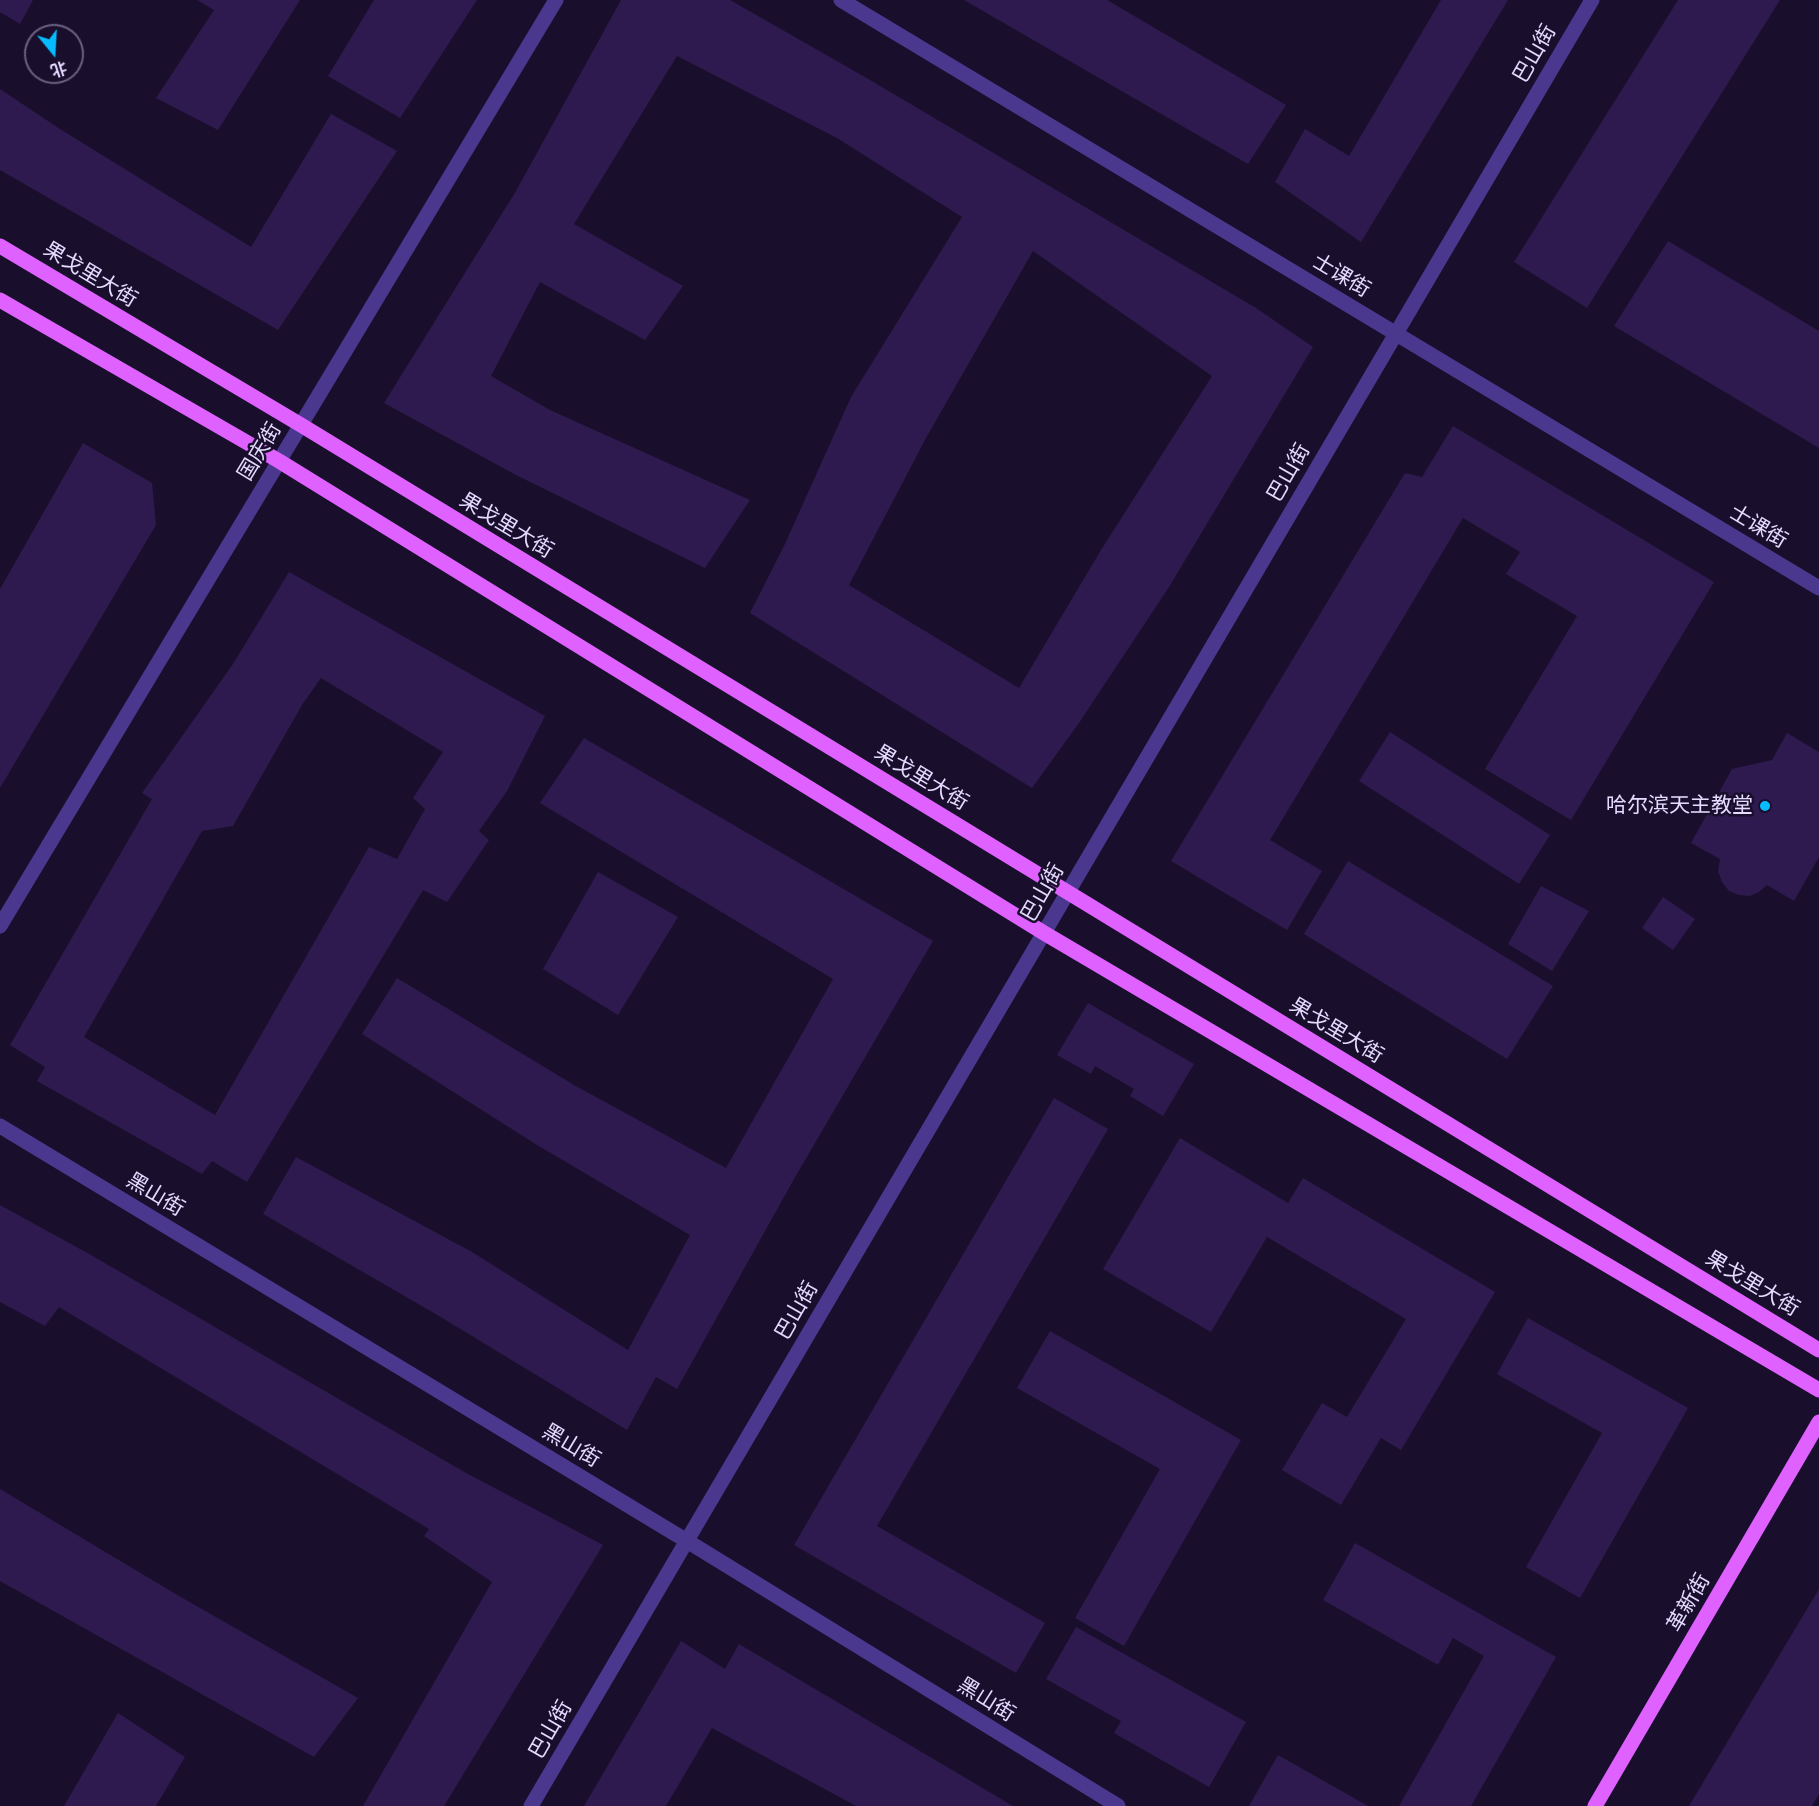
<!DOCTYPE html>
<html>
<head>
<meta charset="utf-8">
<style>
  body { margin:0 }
  #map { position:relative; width:1819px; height:1806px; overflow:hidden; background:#190f2c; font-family:"PT Sans Narrow","Noto Sans SC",sans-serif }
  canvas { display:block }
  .north { position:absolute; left:24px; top:24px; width:60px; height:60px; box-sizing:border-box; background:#190f2c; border:2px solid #6b6080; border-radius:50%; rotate:162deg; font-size:16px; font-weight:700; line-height:24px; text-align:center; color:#e5daff }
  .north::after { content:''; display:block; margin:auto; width:21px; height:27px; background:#06bcff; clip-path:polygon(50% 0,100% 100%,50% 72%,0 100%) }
</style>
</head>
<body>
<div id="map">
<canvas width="1819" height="1806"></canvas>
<div class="north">北</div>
</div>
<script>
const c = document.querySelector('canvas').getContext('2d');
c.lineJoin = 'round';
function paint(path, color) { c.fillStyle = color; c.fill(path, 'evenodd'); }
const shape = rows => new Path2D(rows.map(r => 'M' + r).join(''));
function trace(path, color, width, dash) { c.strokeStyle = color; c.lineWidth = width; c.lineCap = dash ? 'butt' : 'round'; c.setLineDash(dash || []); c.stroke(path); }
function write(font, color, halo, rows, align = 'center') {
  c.font = font + ' "PT Sans Narrow","Noto Sans SC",sans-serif'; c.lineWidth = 5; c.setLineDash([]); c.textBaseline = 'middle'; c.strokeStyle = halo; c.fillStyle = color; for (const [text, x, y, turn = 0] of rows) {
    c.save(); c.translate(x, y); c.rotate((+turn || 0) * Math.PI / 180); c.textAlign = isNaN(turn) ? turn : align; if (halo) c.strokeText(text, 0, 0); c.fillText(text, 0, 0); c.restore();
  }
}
paint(shape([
  [0,0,33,0,20,24,0,12],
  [197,0,300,0,218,130,156,98,214,10],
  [374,0,477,0,400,118,328,76],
  [621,0,730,0,870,80,1256,308,1313,347,1169,587,1079,723,1032,788,750,613,784,546,851,397,962,217,837,138,677,56,574,224,683,286,645,340,540,282,491,376,550,410,750,500,705,568,516,475,384,403,516,191],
  [1033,251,1212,376,1101,550,1019,688,849,585,926,438],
  [964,0,1107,0,1286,105,1248,164],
  [1441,0,1508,0,1361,242,1275,182,1305,129,1349,156],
  [1678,0,1780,0,1587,308,1514,262],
  [0,89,60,129,251,247,331,114,397,151,278,330,0,170],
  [1668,241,1819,331,1819,448,1614,326],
  [1453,426,1714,582,1571,820,1485,769,1577,616,1506,574,1520,552,1463,518,1270,840,1322,871,1287,930,1171,861,1405,473,1422,477],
  [83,443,152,483,156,525,0,788,0,589],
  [289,572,545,716,507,791,479,831,489,840,447,902,423,890,247,1182,212,1161,202,1174,37,1081,45,1067,10,1045,152,799,142,793,233,664],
  [321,678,443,752,413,798,425,809,397,859,369,847,215,1115,84,1037,202,831,233,826,302,705],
  [1390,732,1550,835,1519,884,1359,781],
  [1787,733,1819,752,1819,857,1794,901,1767,885,1759,892,1750,896,1739,895,1729,891,1722,882,1718,871,1720,859,1691,843,1732,769,1772,760],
  [584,738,933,941,794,1179,677,1389,656,1377,627,1430,439,1316,263,1214,296,1157,472,1252,628,1350,690,1235,537,1145,362,1034,397,978,574,1085,726,1168,833,979,540,803],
  [1348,861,1553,986,1507,1059,1304,934],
  [598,872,678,917,618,1015,543,969],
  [1541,886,1589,911,1552,971,1508,944],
  [1663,897,1695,919,1673,950,1642,928],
  [1088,1003,1194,1064,1163,1116,1130,1096,1134,1089,1095,1066,1091,1074,1057,1055],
  [1054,1098,1108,1129,877,1526,1045,1623,1016,1673,794,1545],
  [1180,1138,1288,1203,1303,1178,1495,1292,1401,1450,1381,1438,1341,1505,1282,1470,1322,1403,1347,1417,1406,1319,1267,1237,1211,1332,1103,1269],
  [0,1205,91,1255,466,1473,603,1545,444,1806,363,1806,492,1582,424,1536,429,1529,59,1307,45,1326,0,1302],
  [1528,1318,1688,1408,1580,1598,1526,1567,1602,1433,1497,1374],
  [1050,1331,1241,1440,1124,1646,1075,1618,1160,1469,1017,1388],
  [0,1489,179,1596,358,1698,314,1757,0,1581],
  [1355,1543,1556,1657,1471,1806,1399,1806,1484,1656,1453,1638,1438,1665,1323,1600],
  [1819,1589,1819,1794,1812,1806,1689,1806],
  [1076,1627,1246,1722,1209,1787,1114,1733,1121,1721,1046,1679],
  [681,1641,725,1669,739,1644,1013,1806,856,1806,712,1728,666,1806,584,1806],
  [118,1713,185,1757,156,1806,64,1806],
  [1278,1755,1368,1806,1249,1806]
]), '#2e1a4e');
trace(shape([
  [841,0,1819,588],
  [0,926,556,0],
  [0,1126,687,1541,1118,1806],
  [531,1806,1592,0]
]), '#4a388e', 15);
trace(shape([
  [0,246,301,425,1819,1350],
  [0,300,279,461,1044,933,1819,1390],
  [1595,1806,1819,1422]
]), '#df61ff', 15);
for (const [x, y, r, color] of [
  [1765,806,6,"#06bcff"]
]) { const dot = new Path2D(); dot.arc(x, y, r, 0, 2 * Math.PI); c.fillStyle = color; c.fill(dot); trace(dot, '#190f2c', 2); }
write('21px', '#e5daff', '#190f2c', [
  ["巴山街",1535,54,-60],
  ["果戈里大街",90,275,31],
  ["士课街",1341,276,31],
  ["国庆街",260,452,-59],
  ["巴山街",1289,473,-60],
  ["果戈里大街",506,526,31],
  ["士课街",1758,527,31],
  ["果戈里大街",921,778,31],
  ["巴山街",1043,893,-60],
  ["果戈里大街",1336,1031,31],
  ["黑山街",155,1195,31],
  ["果戈里大街",1752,1284,31],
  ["巴山街",797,1311,-60],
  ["黑山街",571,1446,31],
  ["革新街",1689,1603,-60],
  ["黑山街",986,1700,32],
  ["巴山街",551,1730,-60]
]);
write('21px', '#e5daff', '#190f2c', [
  ["哈尔滨天主教堂",1753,806]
], 'right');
</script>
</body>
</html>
